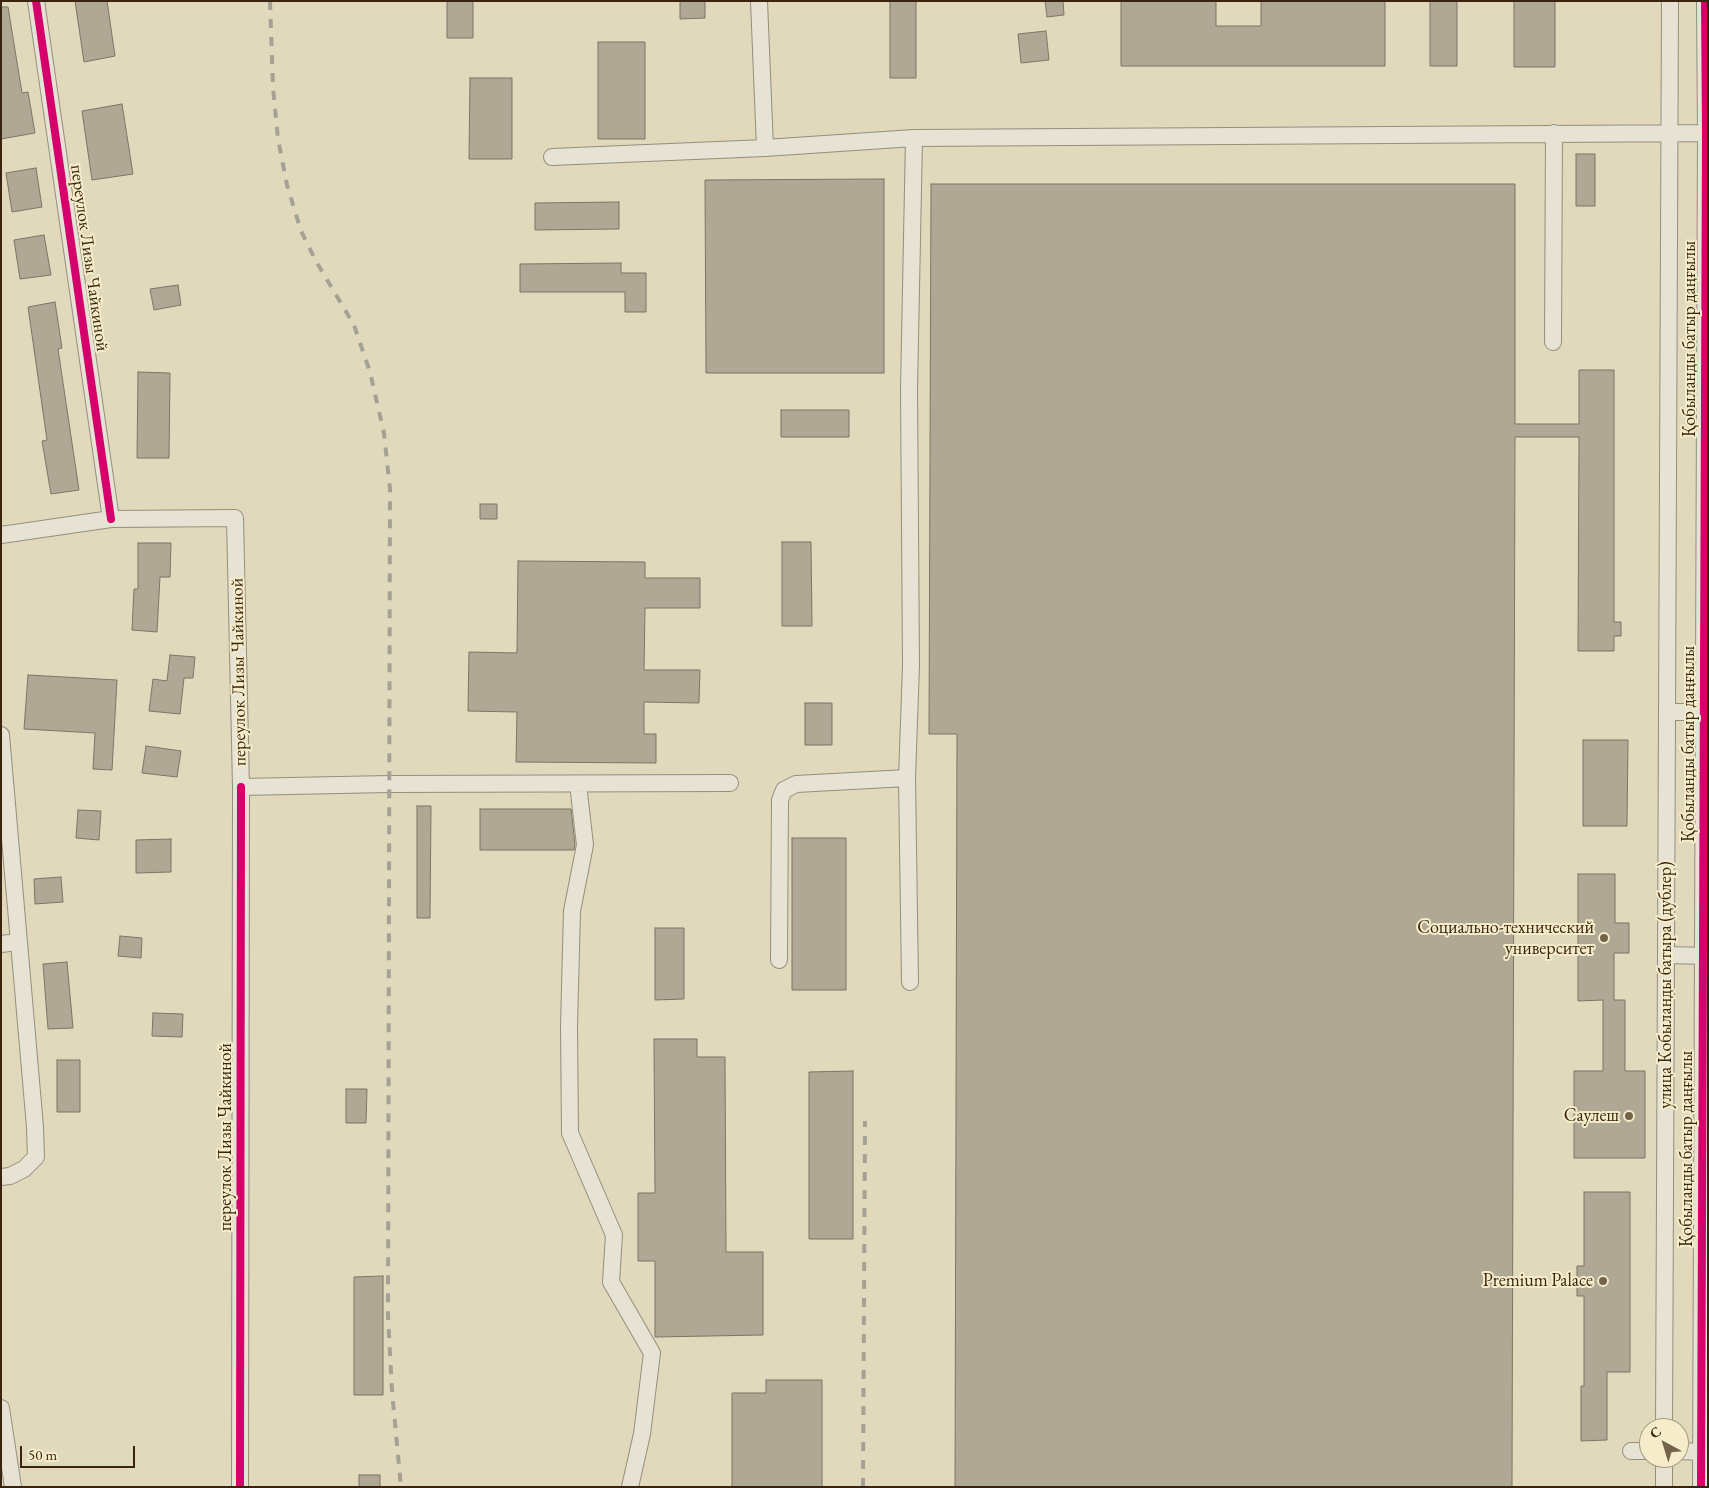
<!DOCTYPE html>
<html>
<head>
<meta charset="utf-8">
<style>
  body { margin:0 }
  #map { position:relative; width:1709px; height:1488px; overflow:hidden; background:#e0d9bc; font-family:"EB Garamond",serif }
  canvas { display:block }
  .frame { position:absolute; inset:0; border:2px solid #392410; pointer-events:none }
  .north { position:absolute; left:1639px; top:1418px; width:50px; height:50px; box-sizing:border-box; background:#f5ecca; border:1px solid #aa9c80; border-radius:50%; rotate:321deg; font-size:14px; font-weight:700; line-height:20px; text-align:center; color:#392410 }
  .north::after { content:''; display:block; margin:auto; width:18px; height:22px; background:#73634c; clip-path:polygon(50% 0,100% 100%,50% 72%,0 100%) }
  .scale { position:absolute; left:20px; top:1446px; width:115px; height:22px; box-sizing:border-box; border:2px solid #392410; border-top:0; padding-left:6px; font-size:15px; line-height:18px; white-space:nowrap; color:#392410; -webkit-text-stroke:4px #f5ecca; paint-order:stroke }
</style>
</head>
<body>
<div id="map">
<canvas width="1709" height="1488"></canvas>
<div class="frame"></div>
<div class="north">С</div>
<div class="scale">50 m</div>
</div>
<script>
const c = document.querySelector('canvas').getContext('2d');
c.lineJoin = 'round';
function paint(path, color) { c.fillStyle = color; c.fill(path, 'evenodd'); }
const shape = rows => new Path2D(rows.map(r => 'M' + r).join(''));
function trace(path, color, width, dash) { c.strokeStyle = color; c.lineWidth = width; c.lineCap = dash ? 'butt' : 'round'; c.setLineDash(dash || []); c.stroke(path); }
function write(font, color, halo, rows, align = 'center') {
  c.font = font + ' "EB Garamond",serif'; c.lineWidth = 4; c.setLineDash([]); c.textBaseline = 'middle'; c.strokeStyle = halo; c.fillStyle = color; for (const [text, x, y, turn = 0] of rows) {
    c.save(); c.translate(x, y); c.rotate((+turn || 0) * Math.PI / 180); c.textAlign = isNaN(turn) ? turn : align; if (halo) c.strokeText(text, 0, 0); c.fillText(text, 0, 0); c.restore();
  }
}
const building = shape([
  [75,1,107,1,115,56,84,62,75,1],
  [447,1,473,1,473,38,447,38,447,1],
  [680,1,705,1,705,18,680,19,680,1],
  [890,1,916,1,916,78,890,78,890,1],
  [1045,1,1063,1,1064,15,1047,17,1045,1],
  [1121,1,1216,1,1216,26,1261,26,1261,1,1385,1,1385,66,1121,66,1121,1],
  [1430,1,1457,1,1457,66,1430,66,1430,1],
  [1514,1,1555,1,1555,67,1514,67,1514,1],
  [1,7,8,7,22,93,28,92,35,133,1,139,1,7],
  [1046,31,1049,60,1021,63,1018,34,1046,31],
  [598,42,645,42,645,139,598,139,598,42],
  [470,78,512,78,512,159,469,159,470,78],
  [122,104,133,174,92,180,82,111,122,104],
  [1576,154,1595,154,1595,206,1576,206,1576,154],
  [36,168,42,207,12,212,6,173,36,168],
  [884,179,884,373,706,373,705,180,884,179],
  [931,184,1515,184,1515,424,1579,424,1579,370,1614,370,1614,622,1621,622,1621,636,1614,636,1614,651,1578,651,1579,437,1515,437,1512,1487,955,1487,957,734,929,734,931,184],
  [619,202,619,229,535,230,535,203,619,202],
  [44,235,51,275,20,279,14,240,44,235],
  [621,263,621,273,646,273,646,312,625,312,625,292,520,292,520,264,621,263],
  [178,285,181,305,154,310,150,289,178,285],
  [55,302,62,348,58,349,79,490,51,494,42,441,47,440,28,307,55,302],
  [138,372,170,373,169,458,137,458,138,372],
  [781,410,849,410,849,437,781,437,781,410],
  [480,504,497,504,497,519,480,519,480,504],
  [782,542,811,542,812,626,782,626,782,542],
  [138,543,171,543,170,577,160,577,157,632,132,630,134,589,138,589,138,543],
  [518,561,645,562,645,578,700,578,700,608,645,608,644,670,700,670,699,703,644,702,644,734,656,734,656,763,516,762,517,712,468,711,469,652,517,653,518,561],
  [170,655,195,657,193,678,184,678,180,714,149,711,153,679,167,681,170,655],
  [28,675,117,680,112,770,93,769,95,733,24,729,28,675],
  [805,703,832,703,832,745,805,745,805,703],
  [1583,740,1628,740,1627,826,1583,826,1583,740],
  [146,746,181,751,177,777,142,773,146,746],
  [417,806,431,806,430,918,417,918,417,806],
  [480,809,571,809,575,845,574,850,480,850,480,809],
  [78,810,101,811,99,840,76,838,78,810],
  [792,838,846,838,846,990,792,990,792,838],
  [171,839,171,872,136,873,136,840,171,839],
  [1578,874,1615,874,1615,923,1629,923,1629,953,1614,953,1614,1000,1625,1000,1625,1071,1645,1071,1645,1158,1574,1158,1574,1071,1603,1071,1603,1000,1578,1001,1578,874],
  [61,877,63,902,35,904,34,879,61,877],
  [655,928,684,928,684,999,655,1000,655,928],
  [120,936,142,938,141,958,118,956,120,936],
  [67,962,73,1028,48,1029,43,964,67,962],
  [153,1013,183,1014,182,1037,152,1036,153,1013],
  [654,1039,697,1039,697,1057,725,1057,726,1252,763,1252,763,1335,655,1337,655,1261,638,1261,638,1193,655,1193,654,1039],
  [57,1060,80,1060,80,1112,57,1112,57,1060],
  [853,1071,853,1239,809,1239,809,1072,853,1071],
  [346,1089,367,1089,366,1123,346,1123,346,1089],
  [1584,1192,1630,1192,1630,1372,1607,1372,1607,1440,1581,1441,1581,1386,1584,1386,1584,1296,1577,1296,1577,1266,1584,1266,1584,1192],
  [383,1276,383,1395,354,1395,354,1277,383,1276],
  [766,1380,822,1380,822,1487,732,1487,732,1393,766,1393,766,1380],
  [359,1475,380,1475,380,1487,359,1487,359,1475]
]);
paint(building, '#aea894');
trace(building, '#7d7565', 1);
const minor = shape([
  [36,1,111,519],
  [759,1,765,148],
  [552,157,765,148,914,138,1708,133],
  [1553,342,1554,133],
  [1,535,111,519,235,518,241,787,240,1487],
  [1667,712,1708,712],
  [1,735,35,1127,36,1157,24,1169,10,1176,1,1177],
  [578,784,585,845,572,911,569,1026,570,1133,614,1235,611,1282,652,1353,642,1434,630,1487],
  [241,787,389,784,730,783],
  [1,944,18,942],
  [1666,955,1708,956],
  [779,960,780,800,784,790,796,784,907,778],
  [910,982,907,778,911,665,909,389,914,138],
  [1,1408,13,1487],
  [1664,1428,1670,1],
  [1631,1451,1649,1451],
  [1679,1451,1701,1452],
  [1664,1487,1664,1458],
  [1701,1487,1706,133,1705,1]
]);
trace(minor, '#958e7b', 18);
trace(minor, '#e6e2d4', 16);
trace(shape([
  [270,1,273,87,278,139,287,185,301,231,317,263,354,325,370,372,384,433,390,489,388,1316,392,1391,401,1487],
  [863,1487,865,1121]
]), '#a6a195', 4, [9, 9]);
trace(shape([
  [36,1,111,519],
  [240,1487,241,787],
  [1701,1487,1706,133,1705,1]
]), '#d6006c', 8);
for (const [x, y, r, color] of [
  [1604,938,5,"#73634c"],
  [1629,1116,5,"#73634c"],
  [1603,1281,5,"#73634c"]
]) { const dot = new Path2D(); dot.arc(x, y, r, 0, 2 * Math.PI); c.fillStyle = color; c.fill(dot); trace(dot, '#f5ecca', 2); }
write('18px', '#392410', '#f5ecca', [
  ["переулок Лизы Чайкиной",89,258,82],
  ["Қобыланды батыр даңғылы",1690,339,-90],
  ["переулок Лизы Чайкиной",239,672,-91],
  ["Қобыланды батыр даңғылы",1689,744,-90],
  ["улица Кобыланды батыра (дублер)",1666,985,-90],
  ["переулок Лизы Чайкиной",226,1137,-90],
  ["Қобыланды батыр даңғылы",1687,1149,-90]
]);
write('18px', '#392410', '#f5ecca', [
  ["Социально-технический",1594,928],
  ["университет",1594,949],
  ["Саулеш",1619,1116],
  ["Premium Palace",1593,1281]
], 'right');
</script>
</body>
</html>
